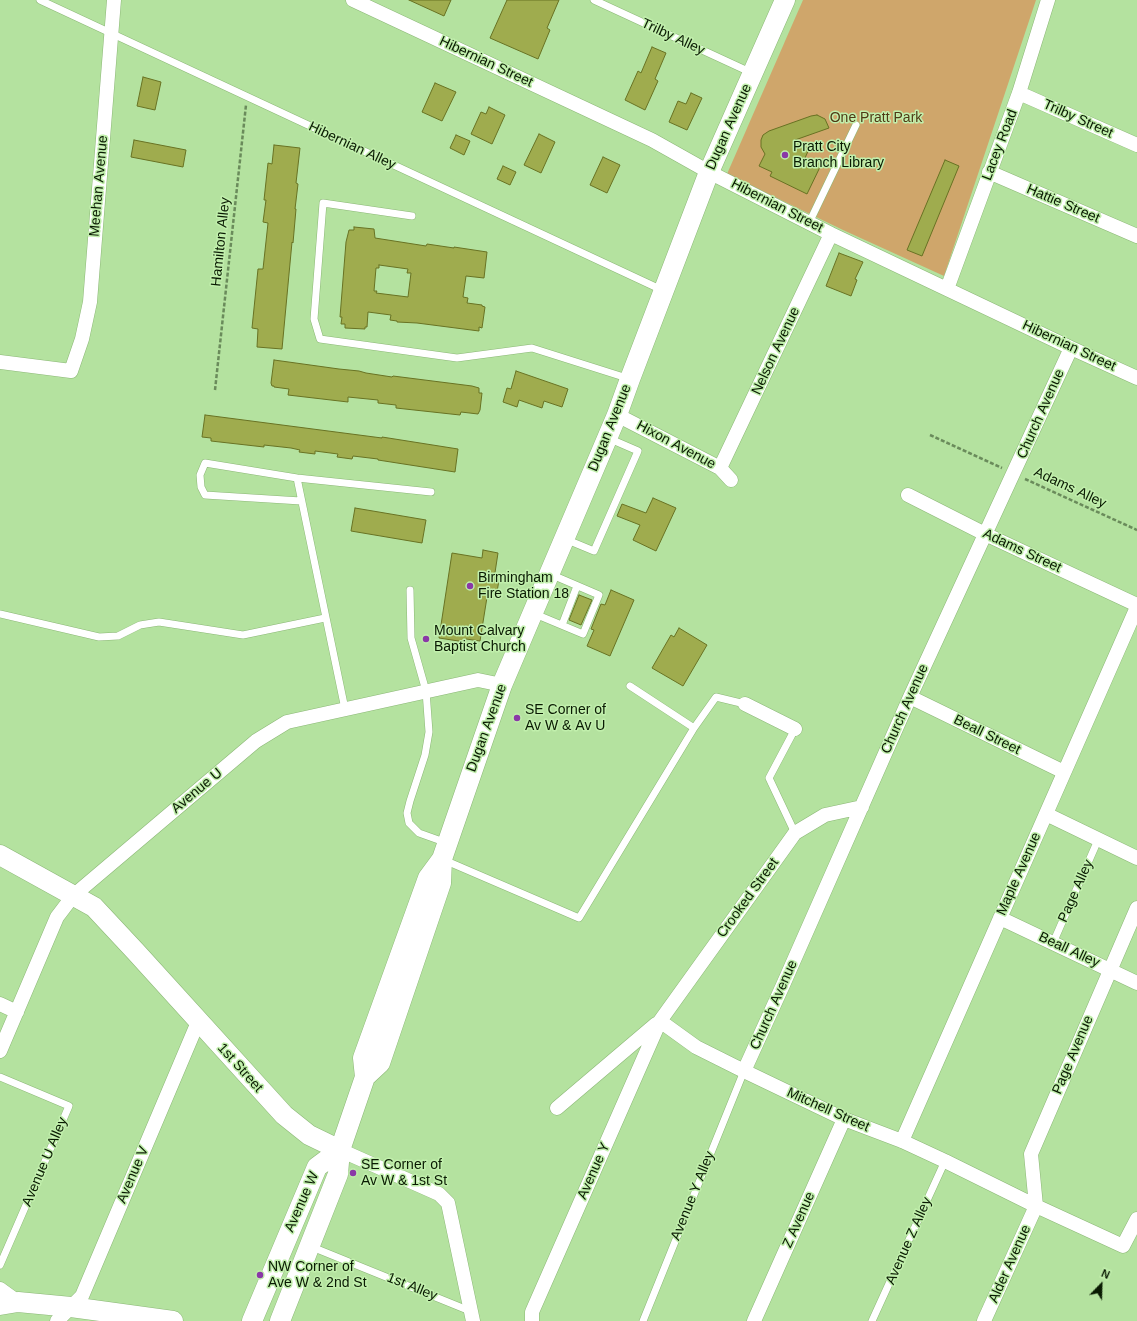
<!DOCTYPE html>
<html>
<head>
<meta charset="utf-8">
<style>
  body { margin:0 }
  #map { position:relative; width:1137px; height:1321px; overflow:hidden; background:#b4e29f; font-family:Helvetica,sans-serif }
  canvas { display:block }
  .north { position:absolute; left:1081px; top:1265px; width:40px; height:40px; -webkit-text-stroke:3px #c1efac; paint-order:stroke; rotate:23deg; font-size:11px; font-weight:700; line-height:16px; text-align:center; color:#091a02 }
  .north::after { content:''; display:block; margin:auto; width:14px; height:18px; background:#091a02; clip-path:polygon(50% 0,100% 100%,50% 72%,0 100%) }
</style>
</head>
<body>
<div id="map">
<canvas width="1137" height="1321"></canvas>
<div class="north">N</div>
</div>
<script>
const c = document.querySelector('canvas').getContext('2d');
c.lineJoin = 'round';
function paint(path, color) { c.fillStyle = color; c.fill(path, 'evenodd'); }
const shape = rows => new Path2D(rows.map(r => 'M' + r).join(''));
function trace(path, color, width, dash) { c.strokeStyle = color; c.lineWidth = width; c.lineCap = dash ? 'butt' : 'round'; c.setLineDash(dash || []); c.stroke(path); }
function write(font, color, halo, rows, align = 'center') {
  c.font = font + ' Helvetica,sans-serif'; c.lineWidth = 3; c.setLineDash([]); c.textBaseline = 'middle'; c.strokeStyle = halo; c.fillStyle = color; for (const [text, x, y, turn = 0] of rows) {
    c.save(); c.translate(x, y); c.rotate((+turn || 0) * Math.PI / 180); c.textAlign = isNaN(turn) ? turn : align; if (halo) c.strokeText(text, 0, 0); c.fillText(text, 0, 0); c.restore();
  }
}
paint(shape([
  [803,0,1036,0,944,276,843,230,727,174]
]), '#cfa66b');
const building = shape([
  [409,0,451,0,444,16,409,0],
  [507,0,559,0,547,28,550,30,538,59,490,38,507,0],
  [652,47,666,53,655,79,658,81,645,110,625,100,638,71,641,73,652,47],
  [143,77,161,82,155,110,137,106,143,77],
  [435,83,456,92,442,121,422,112,435,83],
  [691,93,702,98,687,130,669,122,678,101,686,104,691,93],
  [489,107,505,115,492,144,471,134,481,112,486,114,489,107],
  [817,115,825,119,829,128,795,140,809,149,805,158,821,165,807,194,770,176,772,172,759,166,765,154,761,147,761,140,763,135,769,131,811,116,817,115],
  [539,134,555,142,541,173,524,165,539,134],
  [456,135,470,141,464,155,450,148,456,135],
  [134,140,186,150,183,167,131,157,134,140],
  [274,145,300,148,296,183,298,184,295,209,296,209,293,243,292,242,282,349,257,347,258,329,252,328,258,269,263,269,268,223,263,222,266,200,264,200,268,163,272,164,274,145],
  [603,157,620,165,607,193,590,185,603,157],
  [945,160,959,166,922,256,907,250,945,160],
  [503,166,516,172,510,185,497,179,503,166],
  [354,227,374,229,375,238,426,246,427,244,454,248,454,247,487,252,484,278,466,276,463,297,468,298,467,303,482,305,482,306,485,307,482,328,479,327,479,331,417,323,397,322,397,321,390,320,391,315,368,312,367,327,365,327,365,329,345,328,345,324,341,324,342,317,340,317,346,242,349,230,354,230,354,227],
  [379,265,408,269,407,273,411,273,408,297,376,293,377,291,374,291,376,268,379,268,379,265],
  [839,253,863,262,855,279,857,280,851,296,826,286,839,253],
  [274,360,339,369,359,371,366,373,392,377,393,376,472,386,479,388,479,393,482,393,480,410,478,414,461,412,460,415,396,408,396,405,378,403,378,400,348,397,348,402,288,395,289,389,274,387,274,386,272,386,271,383,274,360],
  [516,371,568,389,562,407,544,401,542,408,519,400,517,407,503,402,507,388,511,389,516,371],
  [205,415,382,438,382,437,458,449,455,472,378,460,378,459,353,456,352,459,337,457,338,454,315,451,315,454,299,452,300,450,291,448,264,445,264,447,211,441,211,438,202,437,205,415],
  [653,498,676,508,656,551,633,540,640,525,617,516,622,504,646,513,653,498],
  [355,508,426,520,422,543,351,531,355,508],
  [483,550,498,553,494,579,499,580,497,592,488,591,480,641,466,639,465,642,439,638,452,553,482,558,483,550],
  [611,590,634,600,610,656,587,646,594,630,591,629,601,604,605,605,611,590],
  [579,595,592,600,581,625,569,620,579,595],
  [679,628,707,645,683,686,652,668,671,635,674,637,679,628]
]);
paint(building, '#9fac4e');
trace(building, '#687223', 1);
const lane = shape([
  [40,0,662,290],
  [594,0,752,73],
  [412,216,323,203,314,319,320,339,457,358,532,348,630,379],
  [809,223,856,125],
  [297,478,431,492],
  [301,501,205,495,201,487,200,475,205,463,297,478,345,709],
  [565,539,594,551,638,451,608,438],
  [410,590,411,638,426,691,429,732,425,755,410,801,407,813,409,823,419,833,447,843],
  [0,614,99,637,118,636,140,625,159,622,243,635,325,618],
  [535,614,583,634,599,595,550,574],
  [562,625,577,586],
  [694,728,716,697,745,704],
  [795,729,769,778,795,833],
  [444,860,579,918,694,728,630,686],
  [1053,943,1098,840],
  [0,1077,69,1106,0,1265],
  [312,1247,465,1309,470,1307],
  [643,1321,744,1071],
  [872,1321,945,1161]
]);
const street = shape([
  [353,0,652,140,709,172,831,234,1071,348,1137,378],
  [1019,93,1137,145],
  [989,172,1137,236],
  [947,289,1019,93,1048,0],
  [0,362,71,371,82,339,90,302,114,0],
  [617,415,720,468,731,480],
  [720,468,831,234],
  [908,495,985,534,1137,605],
  [910,697,1064,772],
  [745,704,795,729],
  [1046,814,1137,858],
  [1000,918,1137,983],
  [0,1004,17,1012],
  [660,1021,696,1047,744,1071,844,1119,902,1141,945,1161,1036,1206,1123,1246,1137,1219],
  [0,1051,57,917,73,896,256,741,287,722,478,680,502,685],
  [744,1071,783,985,910,697,1071,348],
  [557,1108,656,1024],
  [902,1141,1137,607],
  [340,1150,439,1194,448,1203,473,1321],
  [0,1289,18,1302],
  [57,1321,82,1296,198,1022],
  [532,1321,532,1312,660,1021,795,833,825,815,862,807],
  [754,1321,844,1119],
  [984,1321,1036,1206,1031,1154,1137,908]
]);
const secondary = shape([
  [0,855,94,907,136,952,284,1115,309,1135,340,1150],
  [365,1077,380,1063,441,883,442,859,502,685,617,415,630,379,709,172,785,0],
  [0,1305,18,1302,71,1307,173,1321],
  [252,1321,317,1167,340,1150],
  [280,1321,338,1174,340,1150,365,1077,363,1058,428,878,442,859]
]);
trace(lane, '#8bb776', 8);
trace(street, '#8bb776', 15);
trace(secondary, '#8bb776', 21);
trace(shape([
  [215,390,246,105],
  [930,435,1002,468],
  [1025,479,1137,530]
]), '#6a8b5b', 2.5, [4, 2]);
trace(lane, '#fff', 7);
trace(street, '#fff', 14);
trace(secondary, '#fff', 20);
for (const [x, y, r, color] of [
  [785,155,4,"#8a38a7"],
  [470,586,4,"#8a38a7"],
  [426,639,4,"#8a38a7"],
  [517,718,4,"#8a38a7"],
  [353,1173,4,"#8a38a7"],
  [260,1275,4,"#8a38a7"]
]) { const dot = new Path2D(); dot.arc(x, y, r, 0, 2 * Math.PI); c.fillStyle = color; c.fill(dot); trace(dot, '#c1efac', 1.5); }
write('14px', '#091a02', '#c1efac', [
  ["Trilby Alley",673,37,25],
  ["Hibernian Street",486,62,25],
  ["Trilby Street",1078,119,24],
  ["Dugan Avenue",729,127,-66],
  ["Lacey Road",1000,145,-69],
  ["Hibernian Alley",352,146,25],
  ["Meehan Avenue",99,186,-85],
  ["Hattie Street",1063,204,23],
  ["Hibernian Street",777,206,27],
  ["Hamilton Alley",221,242,-84],
  ["Hibernian Street",1069,346,25],
  ["Nelson Avenue",776,351,-65],
  ["Church Avenue",1041,414,-66],
  ["Dugan Avenue",610,428,-68],
  ["Hixon Avenue",676,445,28],
  ["Adams Alley",1070,488,25],
  ["Adams Street",1022,551,25],
  ["Church Avenue",905,709,-66],
  ["Dugan Avenue",487,728,-70],
  ["Beall Street",987,735,26],
  ["Avenue U",197,791,-40],
  ["Maple Avenue",1019,874,-66],
  ["Page Alley",1076,891,-66],
  ["Crooked Street",748,898,-54],
  ["Beall Alley",1069,950,25],
  ["Church Avenue",774,1005,-66],
  ["Page Avenue",1073,1055,-67],
  ["1st Street",240,1068,48],
  ["Mitchell Street",828,1110,24],
  ["Avenue U Alley",45,1162,-67],
  ["Avenue Y",594,1171,-66],
  ["Avenue V",133,1175,-67],
  ["Avenue Y Alley",693,1196,-68],
  ["Avenue W",302,1202,-66],
  ["Z Avenue",799,1220,-66],
  ["Avenue Z Alley",909,1241,-66],
  ["Alder Avenue",1010,1264,-66],
  ["1st Alley",412,1287,22]
]);
write('14px', '#4f3915', '#c1efac', [
  ["One Pratt Park",876,118]
]);
write('14px', '#091a02', '#c1efac', [
  ["Pratt City",793,147],
  ["Branch Library",793,163],
  ["Birmingham",478,578],
  ["Fire Station 18",478,594],
  ["Mount Calvary",434,631],
  ["Baptist Church",434,647],
  ["SE Corner of",525,710],
  ["Av W & Av U",525,726],
  ["SE Corner of",361,1165],
  ["Av W & 1st St",361,1181],
  ["NW Corner of",268,1267],
  ["Ave W & 2nd St",268,1283]
], 'left');
</script>
</body>
</html>
